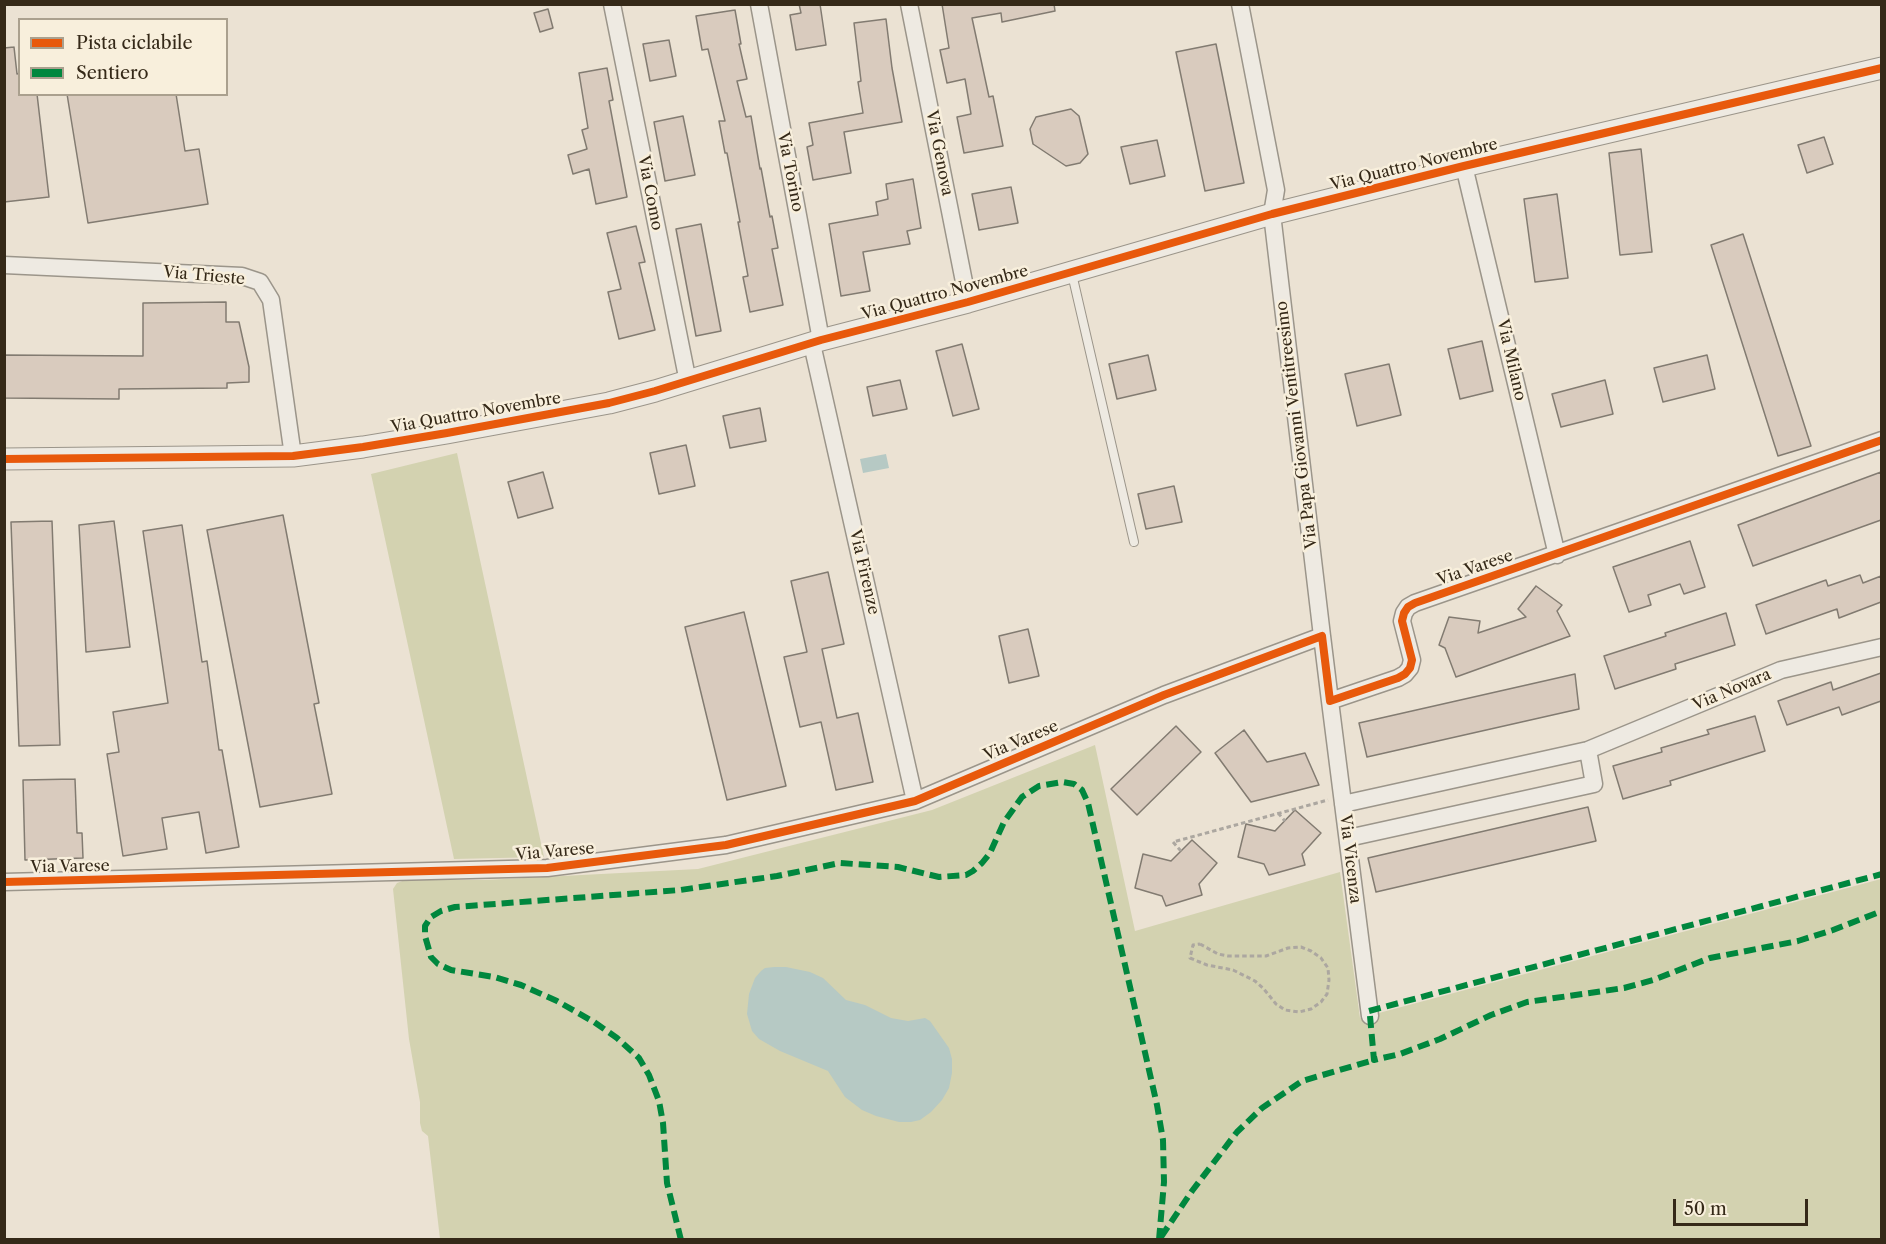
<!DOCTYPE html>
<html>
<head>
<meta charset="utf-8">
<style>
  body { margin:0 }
  #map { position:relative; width:1886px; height:1244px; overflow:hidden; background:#ebe2d3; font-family:"Libre Caslon Text",serif }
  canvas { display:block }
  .frame { position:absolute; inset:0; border:6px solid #352918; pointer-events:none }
  .legend { position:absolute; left:18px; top:18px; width:210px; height:78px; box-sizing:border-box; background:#f8efdc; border:2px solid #aaa08e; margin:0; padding:8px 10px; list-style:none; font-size:18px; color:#352918 }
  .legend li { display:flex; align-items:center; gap:12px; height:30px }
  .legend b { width:30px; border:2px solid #aaa08e }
  .scale { position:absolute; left:1673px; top:1199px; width:135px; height:27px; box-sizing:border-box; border:3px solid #352918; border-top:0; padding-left:8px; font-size:18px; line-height:21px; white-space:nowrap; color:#352918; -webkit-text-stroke:4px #f8efdc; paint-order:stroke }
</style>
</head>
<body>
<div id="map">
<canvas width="1886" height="1244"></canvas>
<div class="frame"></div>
<ul class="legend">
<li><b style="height:8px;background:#e8590c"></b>Pista ciclabile</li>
<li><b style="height:8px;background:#00873e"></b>Sentiero</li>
</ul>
<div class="scale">50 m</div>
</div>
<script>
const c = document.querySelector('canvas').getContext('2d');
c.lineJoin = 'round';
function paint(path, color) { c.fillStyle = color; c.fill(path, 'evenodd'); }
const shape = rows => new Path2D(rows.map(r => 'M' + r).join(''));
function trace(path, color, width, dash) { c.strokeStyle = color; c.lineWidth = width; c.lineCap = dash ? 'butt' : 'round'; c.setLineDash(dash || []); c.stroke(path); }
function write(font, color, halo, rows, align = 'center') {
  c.font = font + ' "Libre Caslon Text",serif'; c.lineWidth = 5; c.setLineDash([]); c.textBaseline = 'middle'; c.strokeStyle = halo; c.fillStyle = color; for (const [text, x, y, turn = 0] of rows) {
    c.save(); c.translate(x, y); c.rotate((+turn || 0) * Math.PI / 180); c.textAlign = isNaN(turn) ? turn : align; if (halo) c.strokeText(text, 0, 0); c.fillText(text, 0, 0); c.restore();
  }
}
paint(shape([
  [457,453,544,857,454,859,371,474],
  [1095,745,1135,931,1340,872,1360,1018,1881,879,1881,1239,440,1239,428,1136,422,1131,420,1123,420,1102,409,1039,393,889,397,883,405,880,485,880,698,869,932,810]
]), '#d3d2b0');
paint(shape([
  [886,454,889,468,863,473,860,459],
  [774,967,786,967,810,972,823,978,846,1000,865,1005,891,1018,908,1021,925,1018,930,1021,949,1048,952,1059,952,1073,949,1088,942,1100,931,1112,920,1120,911,1122,899,1122,876,1116,862,1110,845,1097,828,1071,780,1051,759,1039,752,1031,747,1014,749,994,755,978,761,971,765,968]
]), '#b6c9c4');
const building = shape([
  [799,4,820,4,826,45,796,50,790,15,801,13,799,4],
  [942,4,1054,4,1055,11,1002,22,1001,13,972,18,989,97,993,96,1003,146,964,153,957,117,971,114,965,79,947,83,940,50,949,48,942,4],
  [548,9,553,28,540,32,534,13,548,9],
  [735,10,741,44,739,44,747,79,737,81,746,117,751,116,760,169,761,168,770,217,772,216,778,248,772,249,783,305,750,312,743,277,748,276,738,222,740,222,727,153,725,153,719,121,725,121,708,49,702,50,696,16,735,10],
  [886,19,892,68,902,122,844,132,851,173,813,180,807,147,813,145,809,123,863,113,858,82,861,81,854,23,886,19],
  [669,40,676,76,650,81,643,44,669,40],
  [1216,44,1244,183,1205,191,1176,52,1216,44],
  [14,47,17,74,20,73,20,94,37,94,49,197,4,202,4,48,14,47],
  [607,68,613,100,609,101,627,197,596,204,589,169,573,174,568,155,587,149,582,130,588,128,579,73,607,68],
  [67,94,176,94,185,151,199,149,208,204,88,223,67,94],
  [1071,109,1079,116,1088,154,1080,163,1066,166,1033,144,1030,129,1036,117,1071,109],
  [683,116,695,175,665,181,654,122,683,116],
  [1824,137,1833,164,1807,173,1798,145,1824,137],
  [1157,140,1165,176,1130,184,1121,147,1157,140],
  [1641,149,1652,252,1620,255,1609,153,1641,149],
  [913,179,921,228,907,231,910,244,863,252,870,291,841,296,829,224,878,215,876,202,888,199,886,184,913,179],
  [1011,187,1018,223,979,230,972,194,1011,187],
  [1557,194,1568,278,1535,282,1524,199,1557,194],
  [701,224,721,331,696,336,676,229,701,224],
  [636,226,645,262,639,263,655,330,619,339,608,292,621,289,607,233,636,226],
  [1743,234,1811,446,1778,456,1711,245,1743,234],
  [226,302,226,322,239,322,249,367,249,382,227,383,227,388,119,389,119,399,4,398,4,355,143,356,143,303,226,302],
  [1482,341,1493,391,1460,399,1448,349,1482,341],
  [962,344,979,409,953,416,936,351,962,344],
  [1148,355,1156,390,1117,399,1109,364,1148,355],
  [1707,355,1715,389,1663,402,1654,368,1707,355],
  [1389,364,1401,415,1357,426,1345,374,1389,364],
  [900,380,907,409,873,416,867,387,900,380],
  [1605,380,1613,414,1561,427,1552,394,1605,380],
  [760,408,766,441,730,448,723,416,760,408],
  [686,445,695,486,659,494,650,453,686,445],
  [543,472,553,508,518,518,508,482,543,472],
  [1881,472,1881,520,1753,566,1738,525,1881,472],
  [1174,486,1182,522,1146,529,1138,494,1174,486],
  [283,515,319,703,314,704,332,794,260,807,207,530,283,515],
  [52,521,60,745,19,746,11,522,52,521],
  [114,521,130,647,86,652,79,525,114,521],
  [182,525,202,662,207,661,219,750,222,750,239,847,206,853,199,812,162,818,167,849,123,856,107,754,119,752,113,712,168,703,143,531,182,525],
  [1690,541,1705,587,1684,594,1680,584,1648,595,1651,605,1629,612,1613,567,1690,541],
  [828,572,844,644,822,649,837,718,858,713,873,782,836,790,821,722,800,727,784,657,807,652,791,581,828,572],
  [1860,575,1863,583,1881,576,1881,602,1839,618,1837,609,1766,634,1756,605,1826,580,1828,586,1860,575],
  [1536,586,1562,605,1557,611,1570,636,1456,677,1445,648,1439,645,1449,617,1480,621,1478,633,1526,617,1518,609,1536,586],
  [744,612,786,786,727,800,685,627,744,612],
  [1726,613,1735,645,1675,664,1676,669,1615,689,1604,656,1666,636,1665,633,1726,613],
  [1028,629,1039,676,1009,683,999,636,1028,629],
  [1881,673,1881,701,1842,715,1839,707,1787,725,1778,701,1831,682,1833,690,1881,673],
  [1575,674,1579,709,1367,757,1359,723,1575,674],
  [1755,716,1765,751,1670,781,1671,785,1623,799,1613,766,1662,752,1661,748,1709,734,1707,730,1755,716],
  [1176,726,1201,752,1137,815,1111,789,1176,726],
  [1244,730,1267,762,1305,753,1319,785,1251,802,1215,753,1244,730],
  [75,779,77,833,82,833,83,858,25,860,23,780,75,779],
  [1588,807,1596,841,1376,892,1368,858,1588,807],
  [1295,810,1321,833,1302,854,1305,865,1269,875,1264,864,1238,857,1246,824,1275,831,1295,810],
  [1192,840,1217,863,1199,884,1202,895,1166,906,1162,896,1135,888,1143,854,1171,861,1192,840]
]);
paint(building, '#d9cbbe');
trace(building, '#827b71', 1.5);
const service = shape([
  [1072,274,1134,542]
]);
const minor = shape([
  [612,4,688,382],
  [759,4,821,340],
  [909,4,968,302],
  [1240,4,1276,190,1272,214,1322,636],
  [1464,166,1557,555],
  [4,265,242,276,260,282,271,300,293,456],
  [812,344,915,801],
  [1330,701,1370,1016],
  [1343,804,1588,750,1781,670,1882,647],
  [1348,838,1594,784,1588,750],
  [4,882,547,868,726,845,915,801,1164,695,1322,636,1330,701,1398,678,1405,674,1410,668,1412,660,1402,621,1404,613,1408,607,1415,603,1882,440]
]);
const tertiary = shape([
  [4,459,293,456,363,447,447,433,609,403,655,391,821,340,968,302,1272,214,1464,166,1882,68]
]);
trace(service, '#9b958a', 10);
trace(minor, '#9b958a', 19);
trace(tertiary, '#9b958a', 23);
trace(shape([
  [1278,813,1285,821],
  [1181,851,1173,842,1328,800],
  [1200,944,1218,954,1228,956,1266,956,1288,948,1301,947,1311,951,1321,958,1328,968,1329,980,1327,994,1321,1002,1311,1009,1299,1012,1285,1010,1276,1004,1263,988,1255,981,1233,970,1207,965,1190,958,1193,945,1200,944]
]), '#aca7a0', 3, [4.5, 3]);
trace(service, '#eeeae2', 8);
trace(minor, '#eeeae2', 16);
trace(tertiary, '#eeeae2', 21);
trace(shape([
  [1369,1011,1882,874],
  [1370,1016,1374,1060,1400,1054,1440,1039,1491,1015,1527,1002,1624,988,1653,980,1710,958,1798,941,1833,930,1882,911],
  [1161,1237,1192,1191,1237,1132,1262,1108,1302,1081,1374,1060],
  [681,1240,667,1183,663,1123,659,1101,649,1075,639,1058,617,1038,594,1022,557,1001,521,985,494,977,451,970,438,964,431,957,425,936,425,926,431,917,441,911,455,907,680,890,777,876,840,863,898,867,939,877,966,875,973,871,982,863,990,853,1004,822,1022,797,1039,786,1063,782,1074,784,1082,790,1088,803,1157,1105,1163,1140,1164,1182,1159,1240]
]), '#00873e', 6, [12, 6]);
trace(shape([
  [4,459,293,456,363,447,447,433,609,403,655,391,821,340,968,302,1272,214,1464,166,1882,68],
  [4,882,547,868,726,845,915,801,1164,695,1322,636,1330,701,1398,678,1405,674,1410,668,1412,660,1402,621,1404,613,1408,607,1415,603,1882,440]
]), '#e8590c', 8);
write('16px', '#352918', '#f8efdc', [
  ["Via Genova",939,153,79],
  ["Via Quattro Novembre",1414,165,-14],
  ["Via Torino",790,172,79],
  ["Via Como",650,193,79],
  ["Via Trieste",204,276,5],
  ["Via Quattro Novembre",945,293,-15],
  ["Via Milano",1511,360,77],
  ["Via Quattro Novembre",476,413,-10],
  ["Via Papa Giovanni Ventitreesimo",1297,425,-97],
  ["Via Varese",1475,568,-19],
  ["Via Firenze",864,572,77],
  ["Via Novara",1732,690,-23],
  ["Via Varese",1021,741,-23],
  ["Via Varese",555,852,-5],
  ["Via Vicenza",1350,859,83],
  ["Via Varese",70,867,-1]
]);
</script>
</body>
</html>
